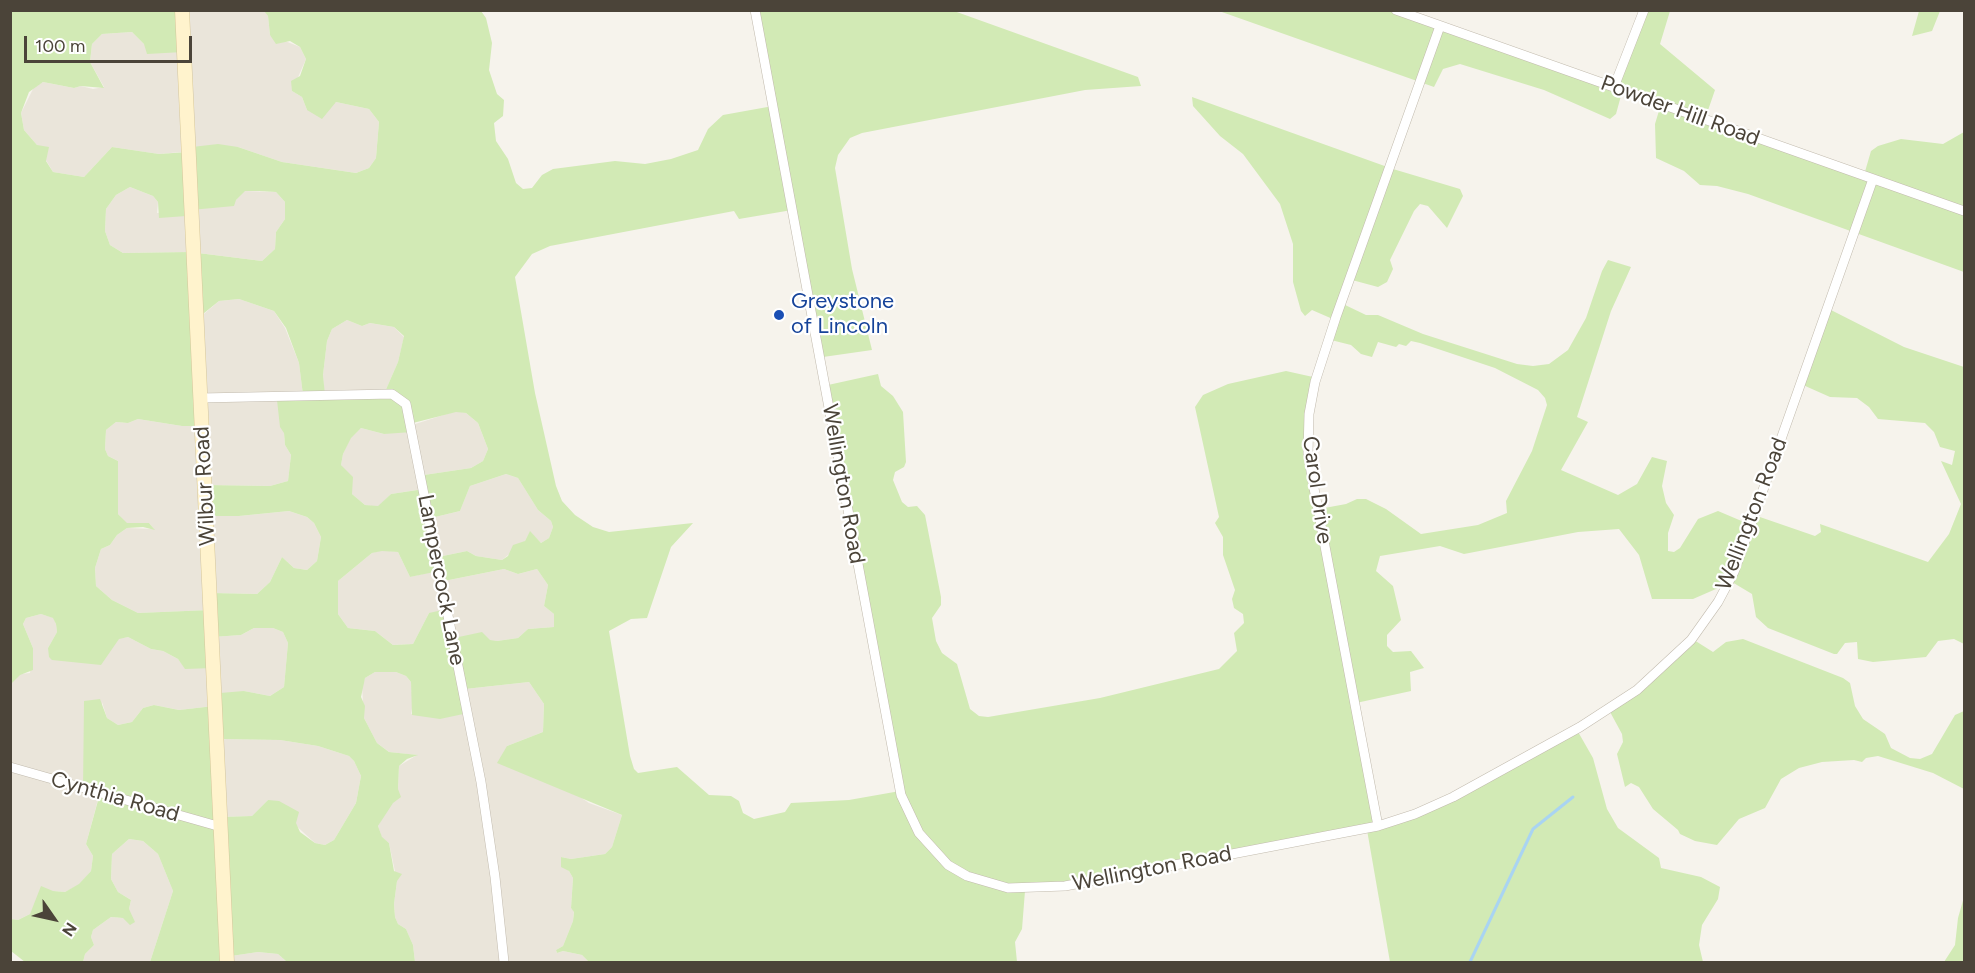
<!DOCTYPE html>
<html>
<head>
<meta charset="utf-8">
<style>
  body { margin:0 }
  #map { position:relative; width:1975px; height:973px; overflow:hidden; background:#f6f3ec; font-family:Figtree,sans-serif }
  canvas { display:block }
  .frame { position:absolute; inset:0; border:12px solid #4b4439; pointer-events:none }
  .north { position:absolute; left:24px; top:889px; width:60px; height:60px; -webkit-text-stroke:4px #fff; paint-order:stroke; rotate:124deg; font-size:16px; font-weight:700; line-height:24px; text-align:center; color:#4b4439 }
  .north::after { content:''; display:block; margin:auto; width:21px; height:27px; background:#4b4439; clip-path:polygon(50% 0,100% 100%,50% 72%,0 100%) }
  .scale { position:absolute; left:24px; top:36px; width:168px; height:27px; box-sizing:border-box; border:3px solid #4b4439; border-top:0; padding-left:8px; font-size:18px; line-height:21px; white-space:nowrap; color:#4b4439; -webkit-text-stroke:4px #fff; paint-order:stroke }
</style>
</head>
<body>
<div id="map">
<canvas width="1975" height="973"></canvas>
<div class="frame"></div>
<div class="north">N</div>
<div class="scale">100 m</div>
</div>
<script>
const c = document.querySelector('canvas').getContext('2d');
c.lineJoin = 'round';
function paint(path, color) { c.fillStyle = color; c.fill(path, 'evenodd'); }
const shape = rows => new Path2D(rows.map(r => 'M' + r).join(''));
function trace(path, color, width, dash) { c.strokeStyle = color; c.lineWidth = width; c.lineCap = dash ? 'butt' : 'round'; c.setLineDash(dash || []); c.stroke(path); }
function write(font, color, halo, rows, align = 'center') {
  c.font = font + ' Figtree,sans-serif'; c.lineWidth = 4.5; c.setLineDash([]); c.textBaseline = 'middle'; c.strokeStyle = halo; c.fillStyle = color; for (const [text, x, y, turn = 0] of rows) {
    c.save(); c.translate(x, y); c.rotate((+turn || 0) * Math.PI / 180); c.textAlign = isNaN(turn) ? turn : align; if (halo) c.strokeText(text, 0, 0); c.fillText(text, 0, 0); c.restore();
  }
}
paint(shape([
  [264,10,268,16,270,35,300,47,306,59,292,91,302,97,307,110,336,102,369,109,379,122,376,158,369,168,356,173,282,162,238,147,159,154,112,147,84,177,53,172,37,145,24,130,21,113,34,87,43,82,74,88,81,86,93,89,104,87,90,62,92,44,102,34,132,32,144,44,183,11],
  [130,187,153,196,158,202,157,213,191,211,236,200,244,191,276,192,285,202,285,219,276,232,275,249,262,261,190,252,123,253,110,245,105,231,106,209,116,195],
  [239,299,274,311,285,328,299,363,303,395,284,433,285,445,291,455,288,481,270,486,207,485,209,516,239,516,289,511,307,517,314,523,321,537,317,561,307,570,294,568,282,557,270,582,257,594,212,593,210,610,138,613,112,600,96,586,95,568,101,549,110,545,117,535,127,528,154,529,149,523,126,523,118,514,118,461,108,456,105,449,106,430,116,422,128,423,138,419,182,426,198,319,219,301],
  [347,320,362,326,370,323,394,327,404,337,398,362,384,394,324,395,323,375,327,341,332,329],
  [456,411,466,413,478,423,488,449,483,461,471,468,424,475,424,489,391,494,378,507,365,505,352,494,341,465,343,454,350,438,361,428,384,434],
  [506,474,518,478,538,510,551,521,553,527,549,538,541,543,530,532,525,541,502,560,476,556,467,551,438,557,431,518,460,511,470,486],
  [382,550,398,552,410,577,439,570,444,581,504,569,518,574,537,569,548,585,544,606,554,614,554,627,528,629,518,638,497,641,454,639,429,613,413,644,393,645,375,631,348,628,338,614,338,581,372,553],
  [41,614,54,618,56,624,57,632,48,648,128,637,151,649,163,651,178,659,186,669,213,637,241,635,254,628,273,628,283,632,288,643,284,687,270,696,244,691,214,706,179,710,154,705,143,708,132,722,118,725,107,718,102,702,99,796,86,844,93,856,91,871,79,885,65,892,53,891,36,903,30,914,18,920,10,919,11,684,20,674,30,673,33,648,23,624,26,618],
  [375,672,396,672,406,676,411,682,413,704,411,714,465,689,529,682,544,704,543,732,507,746,589,803,622,815,612,847,605,854,571,859,561,857,573,878,571,908,574,911,573,921,563,946,556,950,557,953,563,951,582,955,589,962,415,962,413,945,406,929,398,924,395,917,394,904,397,881,389,843,382,838,378,826,398,789,399,766,417,755,389,752,377,743,364,718,362,686,365,678],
  [221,739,280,740,318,746,349,756,354,761,361,776,356,803,334,840,325,845,315,843,268,800,252,816,221,817],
  [129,839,143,841,158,854,173,891,150,962,83,962,85,954,94,945,91,937,93,930,111,917,123,918,129,909,131,900,118,892,111,879,112,854],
  [258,952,278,954,287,962,228,962,231,956]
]), '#eae5da');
paint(shape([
  [11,11,183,11,183,52,147,54,144,44,132,32,102,34,92,44,90,62,104,88,81,86,74,88,43,82,29,92,21,113,24,130,37,145,49,147,46,161,53,172,84,177,112,147,159,154,187,152,192,147,218,144,238,147,282,162,356,173,369,168,376,158,379,122,369,109,336,102,322,119,307,110,302,97,292,91,291,81,300,76,306,59,300,47,290,41,276,44,270,35,268,16,264,11,481,11,486,18,492,43,489,70,497,94,504,100,503,116,494,123,496,141,508,159,516,183,523,189,532,188,542,175,553,169,615,161,645,164,671,159,698,150,708,129,723,115,773,106,756,11,954,11,1138,77,1141,86,1085,90,862,133,850,138,838,155,835,168,852,269,872,350,823,357,792,210,739,219,734,211,550,246,532,254,515,277,535,393,556,486,562,501,575,515,593,527,609,532,693,523,671,547,647,618,631,619,609,631,630,756,634,769,638,773,677,767,709,795,731,796,739,801,743,813,754,819,785,812,791,803,849,800,900,791,828,385,878,374,881,386,893,396,903,412,906,462,904,467,895,472,893,480,902,502,908,507,917,506,925,515,941,597,941,605,932,618,936,641,942,653,957,664,970,709,979,716,988,717,1100,698,1219,669,1237,651,1234,633,1244,623,1243,614,1234,608,1232,599,1235,590,1223,555,1223,537,1215,523,1219,517,1195,407,1203,395,1228,384,1286,371,1313,377,1308,453,1319,509,1346,504,1357,499,1366,499,1386,509,1421,534,1478,525,1507,513,1506,501,1532,451,1547,405,1545,398,1538,390,1495,368,1420,343,1411,341,1406,346,1399,344,1396,347,1378,342,1372,357,1361,354,1351,345,1331,340,1335,320,1312,310,1305,316,1301,311,1293,282,1293,244,1280,204,1243,154,1220,136,1193,106,1192,97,1393,169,1460,189,1463,196,1447,228,1428,206,1420,204,1414,211,1390,260,1393,269,1387,282,1378,287,1352,280,1343,304,1366,315,1378,315,1423,334,1517,364,1533,366,1549,364,1568,350,1586,318,1602,271,1608,260,1631,267,1611,311,1577,417,1588,422,1561,470,1618,495,1637,484,1652,457,1667,461,1662,486,1666,503,1674,515,1668,533,1668,551,1674,552,1680,548,1698,519,1718,511,1751,525,1757,516,1815,536,1821,532,1820,524,1928,562,1949,534,1961,504,1941,461,1952,465,1955,451,1940,447,1934,432,1925,423,1878,419,1869,407,1857,398,1830,397,1803,385,1829,309,1904,347,1964,367,1964,644,1954,639,1938,641,1926,657,1873,662,1858,659,1857,642,1845,643,1837,654,1834,654,1768,628,1756,617,1752,594,1732,582,1693,599,1652,599,1639,555,1619,529,1578,532,1464,554,1440,546,1380,556,1376,571,1393,586,1401,620,1387,635,1387,646,1393,652,1411,651,1424,668,1410,672,1411,691,1356,703,1380,825,1415,816,1577,730,1593,758,1607,809,1618,828,1659,858,1661,868,1701,877,1720,887,1718,899,1702,925,1699,945,1703,962,1390,962,1367,830,1025,891,1022,929,1015,942,1017,962,589,962,582,955,563,951,557,953,556,950,563,946,573,921,574,912,571,908,573,878,569,871,561,867,561,857,571,859,605,854,612,847,622,815,497,763,507,746,543,732,544,704,529,682,465,689,468,713,440,719,412,715,411,682,406,676,396,672,375,672,365,678,361,697,365,706,364,718,377,743,389,752,418,755,407,759,399,766,398,789,401,797,393,803,378,826,382,837,389,843,394,871,402,874,397,881,394,904,395,917,398,924,406,929,413,945,415,962,287,962,278,954,258,952,231,956,228,962,150,962,173,891,158,854,143,841,129,839,112,854,111,879,118,892,131,900,129,909,135,922,130,925,123,918,111,917,93,930,91,937,94,945,85,954,83,962,25,962,11,951,11,919,18,920,30,914,41,886,53,891,65,892,79,884,91,871,93,856,86,844,99,797,83,789,84,701,100,699,107,718,118,725,132,722,143,708,154,705,179,710,214,706,220,693,244,691,270,696,284,687,288,643,283,632,273,628,254,628,241,635,213,637,213,668,185,669,178,659,163,651,151,649,128,637,119,639,101,665,52,660,49,657,48,648,57,632,56,624,53,618,41,614,26,618,23,624,33,648,33,670,20,675,11,684],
  [130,187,153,196,158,202,159,218,186,216,191,210,234,206,236,200,245,191,259,191,276,192,285,202,285,219,276,232,275,249,262,261,190,252,123,253,110,245,105,231,106,209,116,195],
  [239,299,274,311,286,328,299,363,303,395,277,400,280,427,284,433,285,445,291,455,288,481,270,486,207,485,209,516,239,516,289,511,307,517,314,523,321,537,317,561,307,570,294,568,282,557,270,582,257,594,212,593,210,610,138,613,112,600,96,586,95,568,101,549,110,545,117,535,127,528,143,527,155,530,149,523,127,523,118,514,118,461,108,456,105,449,106,430,116,422,128,423,138,419,182,426,203,426,198,318,219,301],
  [347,320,362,326,370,323,394,327,404,336,398,362,384,394,325,395,323,375,327,341,332,329],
  [456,412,466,413,478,423,488,449,483,461,471,468,424,475,424,489,391,494,378,506,365,505,352,494,353,477,341,465,343,454,351,438,361,428,384,434,412,432,413,423],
  [506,474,518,478,538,510,551,521,553,527,549,538,541,543,530,531,525,541,513,545,508,556,502,560,476,556,467,551,438,557,431,518,460,511,470,486],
  [382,551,398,552,410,577,439,571,444,581,504,569,518,574,537,569,548,585,544,606,554,614,554,627,528,629,518,638,497,641,490,640,482,632,454,638,447,609,429,613,413,644,393,645,375,631,348,628,338,614,338,581,372,553],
  [221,739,280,740,318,746,349,756,354,761,361,776,356,803,334,840,325,845,315,843,300,832,296,823,299,812,279,801,268,800,252,816,221,817],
  [1219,11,1396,11,1612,86,1642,11,1670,11,1660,44,1715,90,1705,119,1864,175,1871,151,1878,146,1901,139,1943,144,1964,132,1964,272,1748,194,1717,186,1700,185,1684,171,1656,158,1655,124,1661,104,1622,92,1616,114,1610,119,1544,90,1460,64,1443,69,1434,87],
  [1919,11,1940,11,1932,31,1912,36],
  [1743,639,1843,678,1850,683,1855,706,1863,719,1885,734,1891,748,1910,758,1920,759,1932,754,1955,715,1964,711,1964,789,1933,773,1878,756,1866,758,1862,762,1854,760,1822,762,1799,768,1781,779,1765,808,1739,819,1717,845,1695,841,1680,834,1678,830,1653,809,1639,787,1631,783,1625,787,1617,754,1623,742,1622,734,1609,710,1694,640,1713,652,1726,642],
  [1964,897,1964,962,1944,962,1955,945,1958,918]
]), '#d2eab5');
trace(shape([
  [1470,962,1533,829,1573,797]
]), '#a9d4f2', 3);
const street = shape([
  [755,10,901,795,919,833,948,865,967,876,1008,888,1065,886,1378,826,1415,814,1453,797,1580,727,1637,690,1691,640,1718,602,1734,572,1873,179],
  [1396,10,1964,211],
  [1614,87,1644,10],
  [201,398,392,394,406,404,481,782,495,877,504,962],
  [10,767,221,827],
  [1378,826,1313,483,1308,453,1309,414,1315,382,1336,317,1440,26]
]);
const secondary = shape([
  [182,10,227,962]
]);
trace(street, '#c2bbae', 10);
trace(secondary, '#d6c79b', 15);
trace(street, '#fff', 9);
trace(secondary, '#fff3cd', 14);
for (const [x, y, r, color] of [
  [779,315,6,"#1a4fb4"]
]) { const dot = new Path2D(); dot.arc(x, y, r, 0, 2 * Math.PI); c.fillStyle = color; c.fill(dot); trace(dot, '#fff', 2); }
write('22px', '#4b4439', '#fff', [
  ["Powder Hill Road",1680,111,20],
  ["Wellington Road",843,484,80],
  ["Wilbur Road",205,486,-93],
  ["Carol Drive",1317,490,82],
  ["Wellington Road",1752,514,-69],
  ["Lampercock Lane",441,580,79],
  ["Cynthia Road",115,797,16],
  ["Wellington Road",1152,869,-11]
]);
write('22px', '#164399', '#fff', [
  ["Greystone",791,302],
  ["of Lincoln",791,327]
], 'left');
</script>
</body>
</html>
